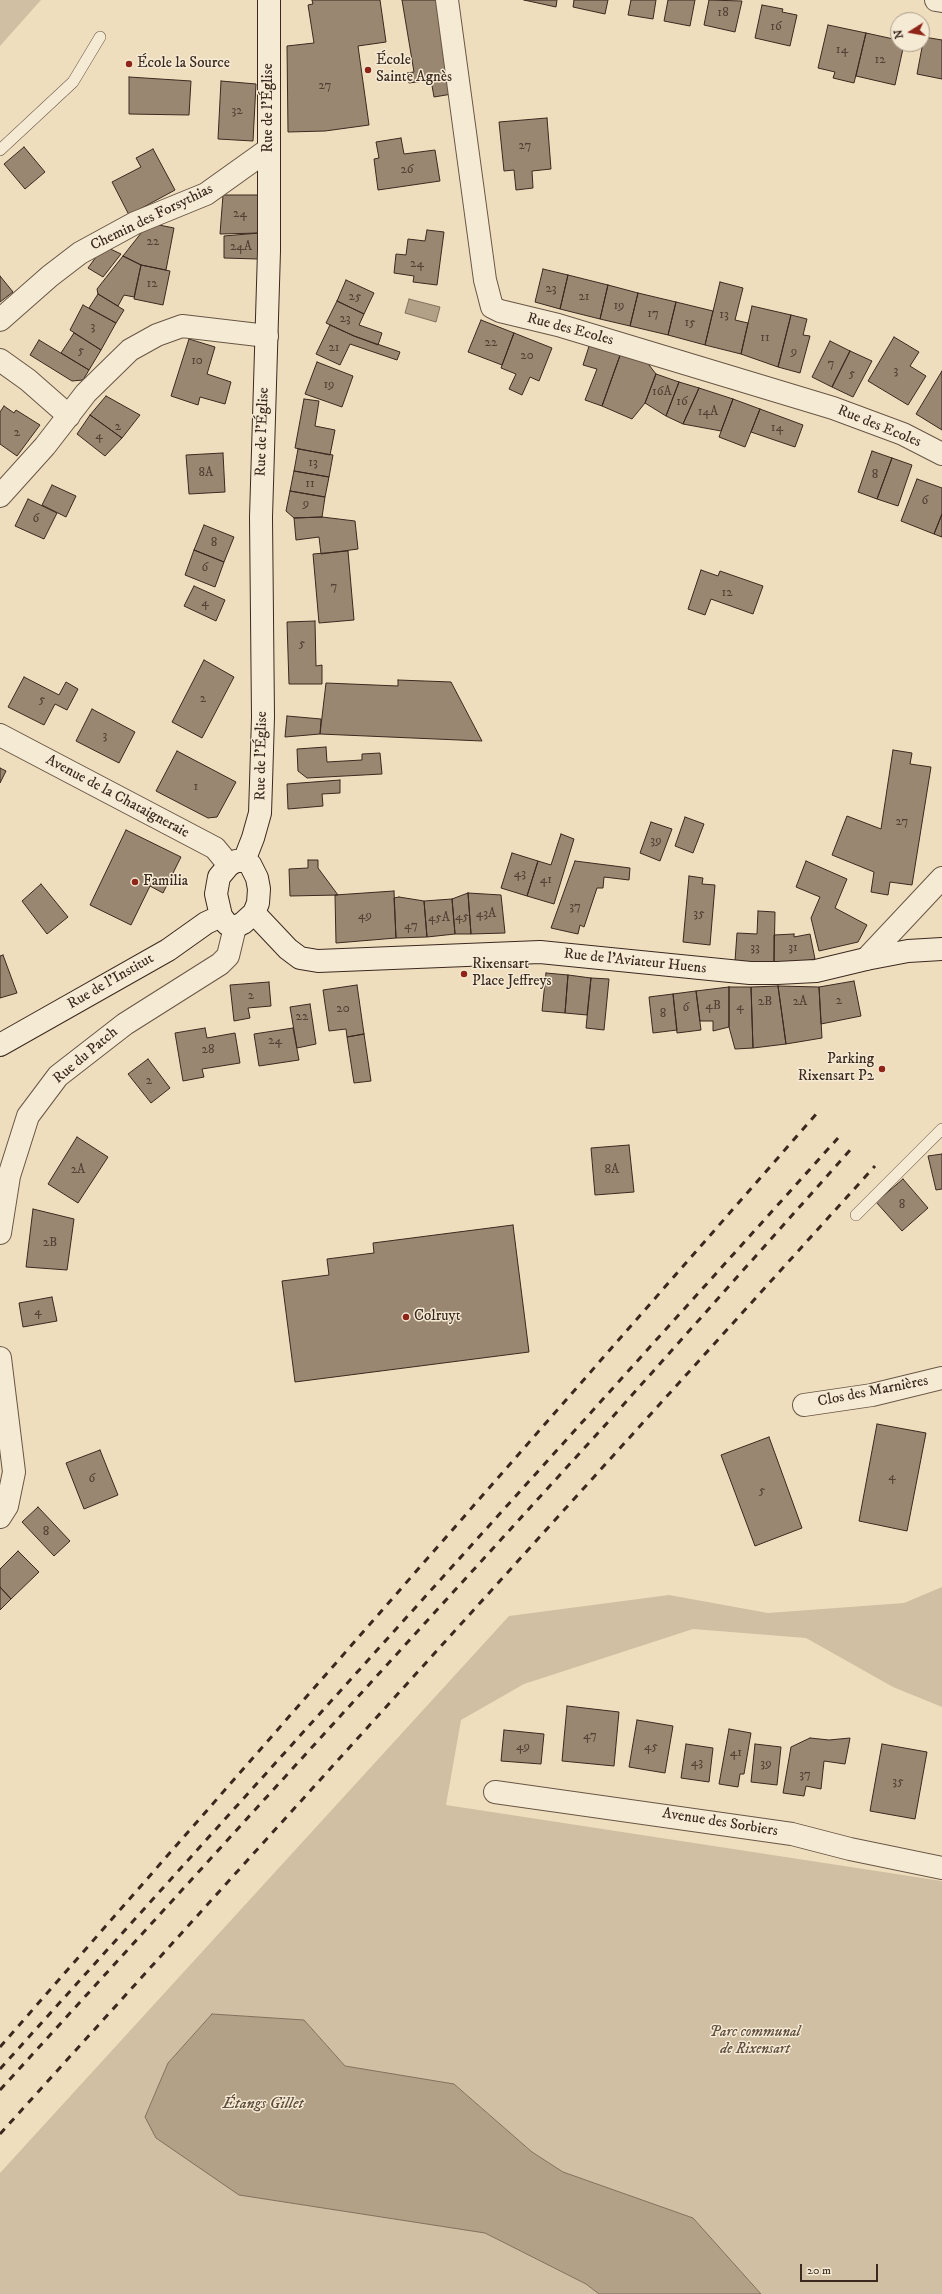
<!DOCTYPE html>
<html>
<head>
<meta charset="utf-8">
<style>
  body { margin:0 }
  #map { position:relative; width:942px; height:2294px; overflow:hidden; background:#efdebd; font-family:"IM FELL DW Pica",serif }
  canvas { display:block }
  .north { position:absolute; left:890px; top:12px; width:40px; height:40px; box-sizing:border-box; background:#f5ead4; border:1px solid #ab9d8c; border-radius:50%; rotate:259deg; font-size:11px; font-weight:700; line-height:16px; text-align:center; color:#3b291f }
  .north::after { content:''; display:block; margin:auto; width:14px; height:18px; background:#8f2418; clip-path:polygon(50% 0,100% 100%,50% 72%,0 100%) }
  .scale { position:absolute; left:800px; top:2264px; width:78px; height:18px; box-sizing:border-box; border:2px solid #3b291f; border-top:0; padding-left:5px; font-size:12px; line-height:14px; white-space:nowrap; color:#3b291f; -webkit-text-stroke:3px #f5ead4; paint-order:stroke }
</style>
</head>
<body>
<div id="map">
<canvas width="942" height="2294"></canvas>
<div class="north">N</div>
<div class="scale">20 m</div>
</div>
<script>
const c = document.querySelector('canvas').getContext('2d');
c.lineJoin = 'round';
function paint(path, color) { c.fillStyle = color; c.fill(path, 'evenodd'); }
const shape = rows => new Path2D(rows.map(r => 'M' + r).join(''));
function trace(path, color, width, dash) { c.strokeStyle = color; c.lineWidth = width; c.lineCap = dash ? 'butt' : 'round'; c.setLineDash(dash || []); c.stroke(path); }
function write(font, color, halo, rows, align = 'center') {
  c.font = font + ' "IM FELL DW Pica",serif'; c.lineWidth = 3; c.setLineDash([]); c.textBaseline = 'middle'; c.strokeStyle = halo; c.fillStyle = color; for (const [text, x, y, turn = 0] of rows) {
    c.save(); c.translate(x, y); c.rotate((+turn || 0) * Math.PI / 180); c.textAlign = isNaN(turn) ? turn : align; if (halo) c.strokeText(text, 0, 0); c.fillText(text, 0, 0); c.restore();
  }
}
paint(shape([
  [0,0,41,0,0,46],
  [942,1587,942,1707,893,1687,806,1638,693,1629,524,1684,461,1720,446,1805,942,1881,942,2294,761,2294,693,2218,563,2172,532,2152,454,2084,345,2066,304,2020,212,2014,168,2063,145,2117,239,2195,485,2233,586,2284,599,2294,0,2294,0,2173,509,1616,669,1595,768,1613,904,1603]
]), '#d0bfa2');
const water = shape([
  [409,299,440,307,436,322,405,313,409,299],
  [212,2014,304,2020,345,2066,454,2084,532,2152,563,2172,693,2218,761,2294,599,2294,586,2284,485,2233,239,2195,156,2138,145,2117,168,2063,212,2014]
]);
paint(water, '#b2a087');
trace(water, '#82705d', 1);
const building = shape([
  [312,0,380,0,386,42,358,46,369,125,325,131,288,132,287,46,314,43,308,5,313,4,312,0],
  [402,0,438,0,452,94,434,97,431,80,409,83,407,73,414,72,402,0],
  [524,0,557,0,556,7,524,0],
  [574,0,608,0,605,14,573,7,574,0],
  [631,0,656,0,653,19,628,15,631,0],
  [668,0,695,0,690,26,664,21,668,0],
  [709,0,742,1,735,32,704,25,709,0],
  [762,5,783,9,782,12,797,15,790,46,755,38,762,5],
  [828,25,866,33,854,83,833,78,835,72,818,68,828,25],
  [866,33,898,40,898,44,904,44,895,85,856,76,866,33],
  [924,37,942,40,942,79,917,74,924,37],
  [129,77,191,81,189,115,129,114,129,77],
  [221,81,256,84,253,141,218,139,221,81],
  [547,118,551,169,532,171,533,188,516,190,514,170,504,171,499,122,547,118],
  [401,138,404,154,435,150,440,181,378,190,374,159,379,158,376,142,401,138],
  [24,147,45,172,25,189,4,164,24,147],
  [153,149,175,190,129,215,112,182,141,167,136,158,153,149],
  [223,195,259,195,259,233,220,234,223,195],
  [149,223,174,228,166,270,141,265,123,256,149,223],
  [427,230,444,232,437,285,413,282,414,276,394,273,396,254,406,255,408,239,425,241,427,230],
  [259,233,258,259,224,258,224,236,259,233],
  [104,246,121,254,103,277,88,268,104,246],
  [123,256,141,265,134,297,124,295,118,306,98,294,97,289,123,256],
  [141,265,170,271,163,305,134,299,141,265],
  [543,269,568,275,560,309,535,302,543,269],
  [568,275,608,285,600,319,560,309,568,275],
  [0,276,13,292,0,302,0,276],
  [346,280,374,293,364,314,337,301,346,280],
  [720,282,743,288,735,320,748,323,741,354,705,345,720,282],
  [608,285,638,293,630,326,600,319,608,285],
  [638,293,676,302,668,335,630,326,638,293],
  [98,294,124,310,116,323,89,308,98,294],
  [337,301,364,314,359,325,382,333,378,345,354,336,326,323,337,301],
  [676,302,713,311,705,345,668,335,676,302],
  [83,305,116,323,101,350,70,330,83,305],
  [752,306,791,315,778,367,741,354,752,306],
  [791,315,807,319,803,335,810,336,800,373,778,367,791,315],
  [481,320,514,333,502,365,468,352,481,320],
  [330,325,354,336,400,352,397,360,350,344,340,365,316,354,330,325],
  [74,333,101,350,89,370,61,353,74,333],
  [514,333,552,348,539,381,530,377,522,395,509,389,516,374,501,368,514,333],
  [592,337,623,347,602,406,585,400,597,369,583,365,592,337],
  [894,337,919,352,910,366,926,376,908,405,868,381,894,337],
  [189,339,215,347,207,374,231,382,225,404,200,397,198,405,171,396,189,339],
  [39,340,89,370,83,380,72,381,30,355,39,340],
  [830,341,850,351,832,387,812,377,830,341],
  [623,347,642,356,656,374,645,403,632,419,602,406,623,347],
  [850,351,872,361,853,397,832,387,850,351],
  [317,362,353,376,342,407,305,394,317,362],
  [942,371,942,430,916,414,942,371],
  [656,374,679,382,666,416,645,403,656,374],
  [679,382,699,388,683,424,666,416,679,382],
  [699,388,733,399,721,431,683,424,699,388],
  [106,396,140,415,122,438,90,415,106,396],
  [304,399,319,401,315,426,335,430,330,455,295,448,304,399],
  [733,399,760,409,745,447,719,437,733,399],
  [4,406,14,413,16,410,40,425,17,456,0,444,0,412,4,406],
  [760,409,803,425,795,447,751,432,760,409],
  [90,415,122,438,105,456,77,434,90,415],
  [298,449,333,455,329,477,294,471,298,449],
  [872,451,892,458,877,499,858,492,872,451],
  [223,453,225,492,189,494,186,455,223,453],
  [892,458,912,465,898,506,877,499,892,458],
  [294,471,329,477,325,497,290,491,294,471],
  [917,479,942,488,942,514,934,534,901,521,917,479],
  [52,485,76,496,66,517,42,505,52,485],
  [290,491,325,497,322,517,294,518,286,511,290,491],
  [28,499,57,513,44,539,15,526,28,499],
  [942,514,942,537,934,534,942,514],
  [322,517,355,521,358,549,321,554,319,537,296,540,294,518,322,517],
  [204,525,234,537,224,562,194,550,204,525],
  [194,550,224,562,215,587,185,575,194,550],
  [348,551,354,620,319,623,313,554,348,551],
  [701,570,718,576,720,571,763,586,753,614,711,599,705,615,688,609,701,570],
  [194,586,225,600,216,621,184,606,194,586],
  [315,621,316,666,322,665,322,684,289,684,287,622,315,621],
  [204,660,234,677,202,738,172,722,204,660],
  [24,677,59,695,66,682,78,689,67,710,55,704,44,725,8,707,24,677],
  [398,680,451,682,482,741,320,734,326,683,398,686,398,680],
  [92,709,135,732,119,763,76,741,92,709],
  [287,716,321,719,320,734,285,737,287,716],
  [326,747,327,762,362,760,362,754,380,753,382,774,307,778,298,771,297,749,326,747],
  [893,750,912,753,910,764,931,767,912,885,890,882,888,895,871,892,874,872,832,855,847,816,881,829,893,750],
  [177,751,236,782,217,817,208,818,156,791,177,751],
  [0,768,6,771,0,783,0,768],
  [340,780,340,793,322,794,323,806,288,809,287,784,340,780],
  [685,817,704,824,693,853,675,846,685,817],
  [651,822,672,829,660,861,640,853,651,822],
  [126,830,181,857,163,893,150,886,131,925,90,905,126,830],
  [561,834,574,839,554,904,527,896,538,861,551,865,561,834],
  [512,853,538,861,527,896,501,888,512,853],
  [308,860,318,860,318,868,338,895,290,896,289,869,308,868,308,860],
  [575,861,630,868,629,880,604,877,603,888,597,888,584,927,580,925,578,934,551,928,575,861],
  [806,861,847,879,835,908,867,925,858,942,819,951,811,918,820,897,796,887,806,861],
  [689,876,703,878,702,884,715,885,710,945,683,942,689,876],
  [41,884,68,917,47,934,22,901,41,884],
  [394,891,396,938,336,943,335,895,394,891],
  [468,893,471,934,455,934,452,899,468,893],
  [468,893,501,895,505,933,471,934,468,893],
  [399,897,424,901,427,937,396,938,394,898,399,897],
  [452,899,455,934,427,937,424,901,452,899],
  [758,911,775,912,774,963,735,961,737,933,757,934,758,911],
  [794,934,794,937,810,934,815,959,795,963,774,963,774,935,794,934],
  [3,955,17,993,0,998,0,956,3,955],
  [546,973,568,975,565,1013,542,1011,546,973],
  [568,975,591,978,587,1015,565,1013,568,975],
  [591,978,609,979,604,1030,586,1028,591,978],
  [854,981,861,1016,821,1024,819,987,854,981],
  [269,982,271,1006,248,1008,250,1018,234,1021,230,985,269,982],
  [357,985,364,1034,347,1037,346,1029,329,1031,323,990,357,985],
  [778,986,786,1044,753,1048,751,987,778,986],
  [778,986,819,987,822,1038,786,1044,778,986],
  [729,987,751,987,753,1048,735,1049,729,1027,729,987],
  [729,987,729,1027,713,1031,713,1021,700,1021,696,991,729,987],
  [696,991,701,1030,677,1033,673,994,696,991],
  [673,994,677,1030,653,1033,649,997,673,994],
  [310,1004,316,1044,297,1048,290,1007,310,1004],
  [205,1028,207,1038,235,1033,240,1063,202,1069,204,1077,183,1081,175,1033,205,1028],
  [293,1028,299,1060,259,1066,254,1034,293,1028],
  [364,1034,371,1081,354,1083,347,1037,364,1034],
  [148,1059,170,1088,151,1103,128,1074,148,1059],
  [77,1137,108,1157,78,1203,48,1184,77,1137],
  [629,1145,634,1192,595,1195,591,1148,629,1145],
  [942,1154,942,1189,936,1190,928,1156,942,1154],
  [903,1179,928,1208,902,1231,876,1202,903,1179],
  [33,1209,74,1219,67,1270,26,1267,33,1209],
  [513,1225,529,1352,295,1382,282,1281,329,1275,327,1259,374,1253,373,1243,513,1225],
  [52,1297,57,1321,23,1327,19,1303,52,1297],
  [877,1424,926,1433,907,1531,859,1521,877,1424],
  [769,1437,802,1528,755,1546,721,1455,769,1437],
  [100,1450,118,1495,84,1509,66,1463,100,1450],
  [38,1507,70,1541,54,1556,22,1522,38,1507],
  [18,1551,39,1572,11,1599,0,1587,0,1569,18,1551],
  [0,1587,11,1599,0,1610,0,1587],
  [567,1706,619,1712,614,1766,562,1761,567,1706],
  [637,1720,673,1726,665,1773,629,1767,637,1720],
  [729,1729,751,1733,744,1774,740,1774,738,1787,719,1784,729,1729],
  [504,1730,544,1734,541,1764,501,1761,504,1730],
  [810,1738,829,1740,850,1738,845,1764,824,1761,821,1789,806,1786,804,1796,783,1793,791,1747,810,1738],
  [686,1744,713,1748,709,1782,681,1778,686,1744],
  [755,1744,781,1747,777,1785,751,1782,755,1744],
  [882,1744,927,1752,915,1819,870,1811,882,1744]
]);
paint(building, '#998771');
trace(building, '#3b291f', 1);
const lane = shape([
  [0,150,73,82,100,37],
  [856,1215,942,1129]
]);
const street = shape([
  [447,0,485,280,492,307,500,311,558,325,833,408,903,434,942,454],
  [936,0,942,1],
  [0,320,50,276,80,253,135,223,206,194,269,149],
  [0,360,28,380,69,416],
  [0,496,45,446,86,393,130,350,157,335,182,326,267,336],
  [0,735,215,848,229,865],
  [866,959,942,878],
  [0,1233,9,1176,28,1116,58,1076,125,1024,220,964,228,956,235,927],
  [0,1358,14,1472,7,1506,0,1517],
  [804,1405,872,1395,942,1378],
  [495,1792,792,1834,850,1849,942,1868]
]);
const secondary = shape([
  [236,861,244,861,250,864,257,878,259,889,258,903,254,913,243,923,235,927,227,924,221,916,216,894,219,877,229,865,236,861],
  [244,861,253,838,260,813,261,783,263,717,261,517,269,251,269,0],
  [254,913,288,949,300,958,318,961,540,952,750,973,777,973,816,971,866,959,908,951,942,949],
  [0,1045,168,950,206,923,221,916]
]);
trace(lane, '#685646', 12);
trace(street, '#685646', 24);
trace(secondary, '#3b291f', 24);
trace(lane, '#f5ead4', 11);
trace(street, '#f5ead4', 22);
trace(secondary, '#f5ead4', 22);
trace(shape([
  [0,2047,818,1112],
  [0,2069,838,1138],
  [0,2090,608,1422,852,1148],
  [0,2134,875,1166]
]), '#3b291f', 3, [7, 7]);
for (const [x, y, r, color] of [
  [129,64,4,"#8f2418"],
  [368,70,4,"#8f2418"],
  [135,882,4,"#8f2418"],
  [464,974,4,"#8f2418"],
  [882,1069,4,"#8f2418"],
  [406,1317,4,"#8f2418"]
]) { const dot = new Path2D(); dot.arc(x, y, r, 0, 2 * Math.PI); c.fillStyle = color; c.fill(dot); trace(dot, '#f5ead4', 1.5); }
write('13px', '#524034', null, [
  ["18",723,13],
  ["16",776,27],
  ["14",842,50],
  ["12",880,60],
  ["27",325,86],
  ["32",237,111],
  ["27",525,146],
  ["26",407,170],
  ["24",240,214],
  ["22",153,242],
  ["24A",241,247],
  ["24",417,264],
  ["12",152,284],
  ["23",551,289],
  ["25",355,297],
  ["21",584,297],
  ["19",619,306],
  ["17",653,314],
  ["13",724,315],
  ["23",345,319],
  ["15",690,323],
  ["3",93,327],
  ["11",765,338],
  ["22",491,343],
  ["21",334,348],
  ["5",81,351],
  ["9",794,352],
  ["20",527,356],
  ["10",197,361],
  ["7",831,364],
  ["3",896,371],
  ["5",852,374],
  ["19",329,385],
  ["16A",662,392],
  ["16",682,402],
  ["14A",708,412],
  ["2",118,427],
  ["14",777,428],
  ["2",17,433],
  ["4",99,436],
  ["13",313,463],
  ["8A",206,473],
  ["8",875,475],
  ["11",310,484],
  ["6",925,501],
  ["9",306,504],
  ["6",36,519],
  ["8",214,543],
  ["6",205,568],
  ["7",334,587],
  ["12",727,593],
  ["4",205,603],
  ["5",302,644],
  ["2",203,699],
  ["5",42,700],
  ["3",105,736],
  ["1",196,787],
  ["27",902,822],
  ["39",656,841],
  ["43",520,874],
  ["41",546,880],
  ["37",575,907],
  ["43A",486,914],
  ["35",699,914],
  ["49",365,916],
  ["45",462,917],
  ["45A",439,918],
  ["47",411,926],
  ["33",755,948],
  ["31",793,948],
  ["2",251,996],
  ["2",839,1001],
  ["2B",765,1002],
  ["2A",800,1002],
  ["4B",713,1006],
  ["4",740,1007],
  ["6",686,1008],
  ["20",343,1009],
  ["8",663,1014],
  ["22",302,1017],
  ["24",275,1041],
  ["28",208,1050],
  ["2",149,1081],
  ["2A",78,1170],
  ["8A",612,1170],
  ["8",902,1205],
  ["2B",50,1243],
  ["4",38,1312],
  ["4",892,1477],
  ["6",92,1479],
  ["5",762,1491],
  ["8",46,1532],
  ["47",590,1736],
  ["49",523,1747],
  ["45",651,1747],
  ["41",736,1753],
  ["43",697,1763],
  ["39",766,1764],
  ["37",805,1775],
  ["35",898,1782]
]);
write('15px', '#3b291f', '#f5ead4', [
  ["École",376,61],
  ["Sainte Agnès",376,78],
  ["École la Source",137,64],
  ["Familia",143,882],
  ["Rixensart",472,965],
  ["Place Jeffreys",472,982],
  ["Parking",874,1060,"right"],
  ["Rixensart P2",874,1077,"right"],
  ["Colruyt",414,1317]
], 'left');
write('15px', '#3b291f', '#f5ead4', [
  ["Rue de l'Église",269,108,-90],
  ["Chemin des Forsythias",152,218,-26],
  ["Rue des Ecoles",570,330,15],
  ["Rue des Ecoles",879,427,22],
  ["Rue de l'Église",263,432,-88],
  ["Rue de l'Église",262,756,-89],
  ["Avenue de la Chataigneraie",117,797,28],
  ["Rue de l'Aviateur Huens",635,962,6],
  ["Rue de l'Institut",111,982,-30],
  ["Rue du Patch",86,1056,-40],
  ["Clos des Marnières",873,1392,-11],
  ["Avenue des Sorbiers",720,1823,9]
]);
write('italic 15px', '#604e40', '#f5ead4', [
  ["Parc communal",755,2033],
  ["de Rixensart",755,2050]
]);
write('italic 16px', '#5f4d3e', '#f5ead4', [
  ["Étangs Gillet",263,2105]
]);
</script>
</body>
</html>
